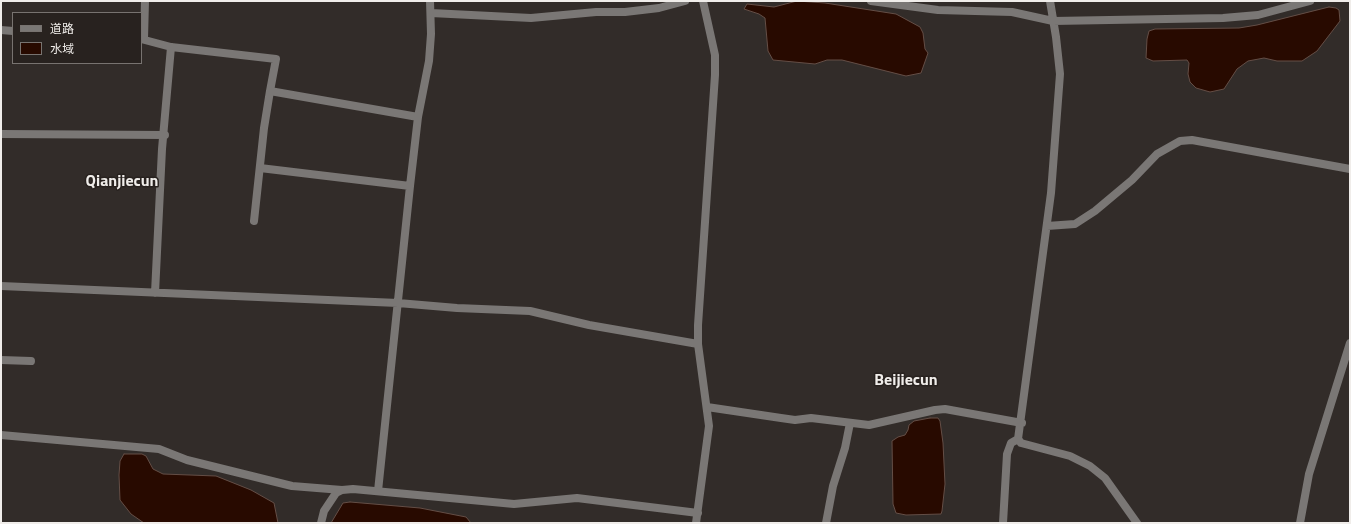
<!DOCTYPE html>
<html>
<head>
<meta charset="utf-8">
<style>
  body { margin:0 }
  #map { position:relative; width:1351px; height:524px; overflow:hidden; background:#322c29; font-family:"Titillium Web","Noto Sans SC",sans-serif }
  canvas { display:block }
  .frame { position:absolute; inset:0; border:2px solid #f0edea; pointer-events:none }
  .legend { position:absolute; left:12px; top:12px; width:130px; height:52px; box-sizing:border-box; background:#28221f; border:1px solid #787370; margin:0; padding:5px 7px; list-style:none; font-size:12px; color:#f0edea }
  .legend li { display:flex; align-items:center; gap:8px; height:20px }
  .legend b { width:20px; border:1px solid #787370 }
</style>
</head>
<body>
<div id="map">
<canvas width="1351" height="524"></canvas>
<div class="frame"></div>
<ul class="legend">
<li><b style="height:5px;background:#7a7775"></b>道路</li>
<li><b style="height:11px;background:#280a00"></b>水域</li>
</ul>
</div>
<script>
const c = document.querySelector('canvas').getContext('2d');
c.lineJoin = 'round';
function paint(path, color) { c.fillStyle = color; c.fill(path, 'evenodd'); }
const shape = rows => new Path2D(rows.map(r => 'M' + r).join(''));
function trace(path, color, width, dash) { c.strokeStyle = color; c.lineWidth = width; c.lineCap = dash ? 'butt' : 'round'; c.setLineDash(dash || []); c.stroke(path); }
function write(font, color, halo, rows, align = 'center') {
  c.font = font + ' "Titillium Web",sans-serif'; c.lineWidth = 3; c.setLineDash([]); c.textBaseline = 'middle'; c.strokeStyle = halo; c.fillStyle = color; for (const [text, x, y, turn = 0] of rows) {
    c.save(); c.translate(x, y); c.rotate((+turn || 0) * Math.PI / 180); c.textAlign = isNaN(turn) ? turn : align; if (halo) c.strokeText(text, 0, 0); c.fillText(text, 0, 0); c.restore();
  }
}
const water = shape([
  [797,1,825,3,896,14,920,27,923,33,925,49,928,53,921,73,906,76,842,60,827,60,815,64,773,60,768,51,765,18,759,14,744,9,747,4,774,7,797,1],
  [1329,7,1336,8,1339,10,1340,21,1317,51,1302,61,1277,61,1264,58,1248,61,1237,69,1224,89,1210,92,1196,88,1190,82,1188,74,1189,63,1187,60,1153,61,1146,58,1147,39,1149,31,1155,29,1239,28,1257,25,1329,7],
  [930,418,938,418,940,421,943,443,945,484,942,511,941,514,906,515,896,513,893,504,892,441,898,437,905,435,908,430,909,425,914,421,930,418],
  [124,454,142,454,146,456,153,469,163,474,216,476,251,490,274,503,278,523,144,523,131,514,120,500,119,475,120,461,124,454],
  [350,502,420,508,466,517,471,523,331,523,343,503,350,502]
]);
paint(water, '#280a00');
trace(water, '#644e46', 1);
trace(shape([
  [871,1,938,10,1012,12,1053,21,1223,18,1258,15,1310,1],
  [1050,1,1056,37,1060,74,1051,193,1018,439,1021,443,1070,456,1090,466,1105,478,1137,523],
  [431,13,531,18,596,12,625,12,659,8,685,1],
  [1,30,13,31],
  [141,39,171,47,276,59,270,91,418,117],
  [144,39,145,1],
  [1,134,165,135],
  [260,168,410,186],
  [254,221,264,128,270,91],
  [1047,226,1075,224,1095,211,1132,180,1157,154,1180,141,1192,140,1350,169],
  [1,286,398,303,457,308,530,311,589,325,698,344],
  [155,293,162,149,171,47],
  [1,360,31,361],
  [707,407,781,418,795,420,811,418,869,425,935,410,945,409,1022,423],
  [1,435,159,449,187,460,292,486,342,490],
  [378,491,410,186,418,117,429,61,431,34,430,1],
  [321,523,324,511,336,493,342,490,353,489,514,504,577,498,698,513],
  [696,523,709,426,698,344,698,325,715,75,715,55,703,1],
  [826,523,833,486,845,448,850,423],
  [1003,523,1007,454,1011,443,1018,439],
  [1300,523,1309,474,1350,343]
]), '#7a7775', 8);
write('bold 16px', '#f0edea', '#28221f', [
  ["Qianjiecun",122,182],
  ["Beijiecun",906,381]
]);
</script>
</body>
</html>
